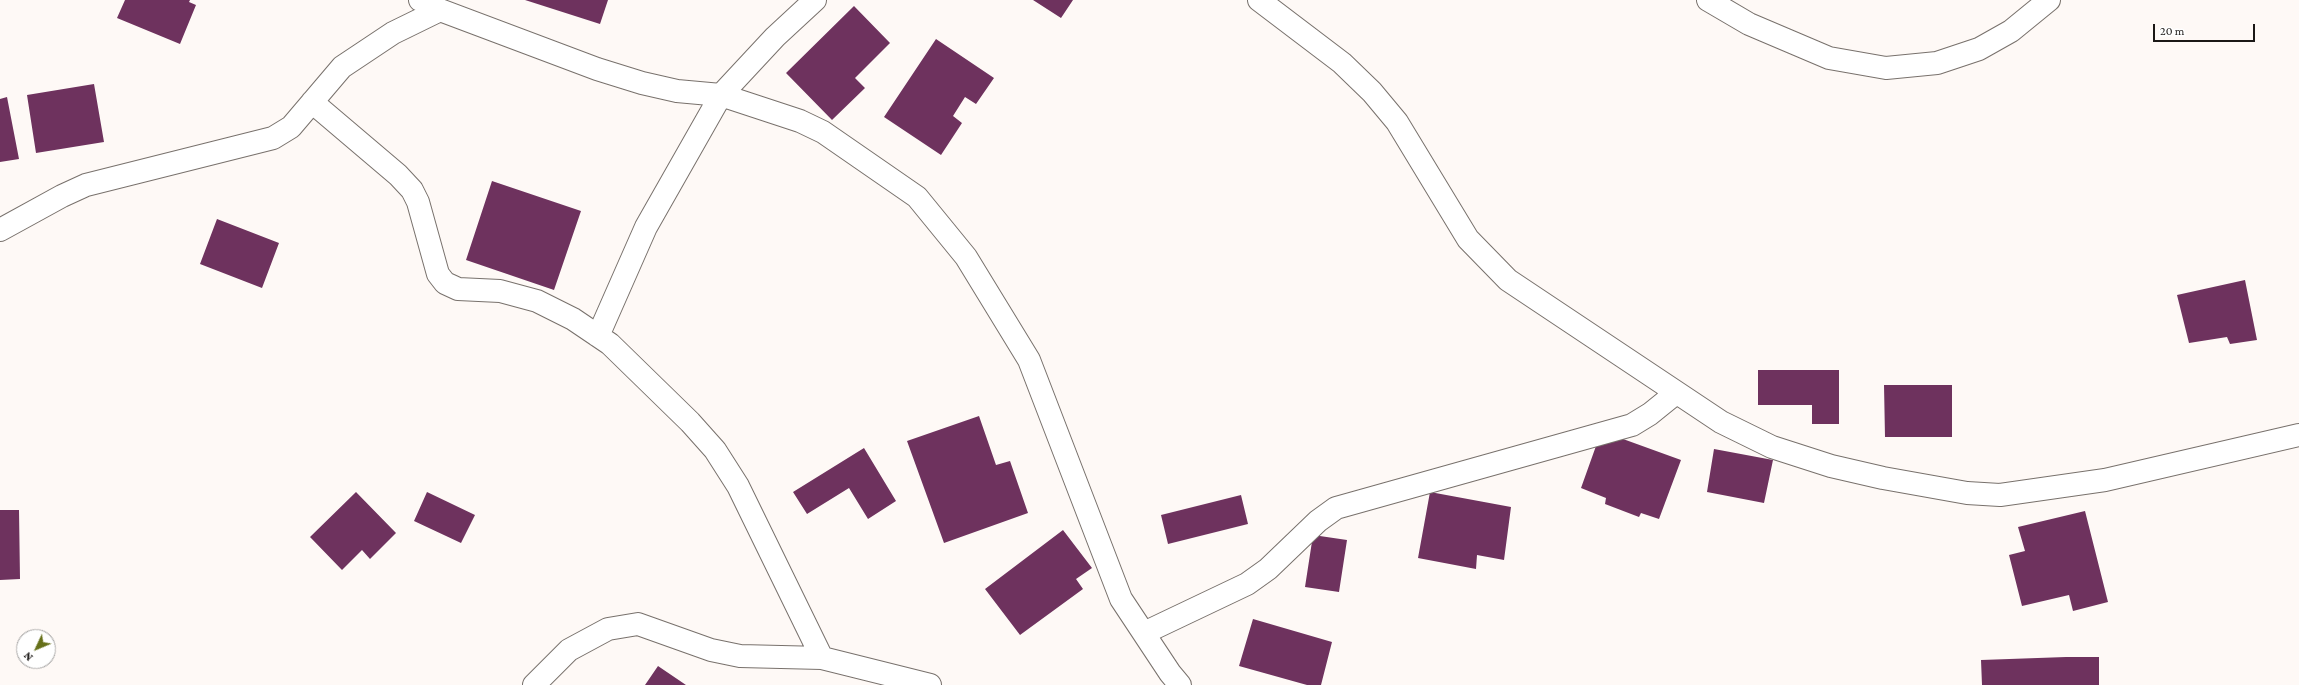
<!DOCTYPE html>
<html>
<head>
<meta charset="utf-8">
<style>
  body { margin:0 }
  #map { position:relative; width:2299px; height:685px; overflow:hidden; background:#fef9f6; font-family:"Crimson Pro",serif }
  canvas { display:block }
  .north { position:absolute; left:16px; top:629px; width:40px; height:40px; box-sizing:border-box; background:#fff; border:1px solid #a4a3a2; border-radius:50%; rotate:226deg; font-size:11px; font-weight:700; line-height:16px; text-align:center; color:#1b1816 }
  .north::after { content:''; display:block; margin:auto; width:14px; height:18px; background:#667019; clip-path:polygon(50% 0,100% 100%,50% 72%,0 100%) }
  .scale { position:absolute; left:2153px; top:24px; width:102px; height:18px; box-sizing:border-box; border:2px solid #1b1816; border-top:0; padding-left:5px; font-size:12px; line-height:14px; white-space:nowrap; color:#1b1816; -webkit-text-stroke:3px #fff; paint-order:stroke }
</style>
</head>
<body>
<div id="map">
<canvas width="2299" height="685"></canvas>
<div class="north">N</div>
<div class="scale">20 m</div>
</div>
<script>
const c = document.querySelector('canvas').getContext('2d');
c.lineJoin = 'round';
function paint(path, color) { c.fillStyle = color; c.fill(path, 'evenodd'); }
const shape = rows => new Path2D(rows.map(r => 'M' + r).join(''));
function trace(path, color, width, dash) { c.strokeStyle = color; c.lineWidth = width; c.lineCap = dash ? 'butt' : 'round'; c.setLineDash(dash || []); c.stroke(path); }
paint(shape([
  [125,0,190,0,189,2,196,5,180,44,117,18],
  [525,0,608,0,600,24],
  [1033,0,1073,0,1061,18],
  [854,6,890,43,855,78,865,88,832,120,786,73],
  [936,39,994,78,976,104,965,97,953,116,962,123,941,155,884,117],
  [94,84,104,142,36,153,27,95],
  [7,97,19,159,0,162,0,99],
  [492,181,581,211,554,290,466,260],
  [217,219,279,243,262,288,200,264],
  [2245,280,2257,340,2230,344,2227,337,2189,343,2177,295],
  [1758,370,1839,370,1839,424,1812,424,1812,405,1758,405],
  [1884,385,1952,385,1952,437,1885,437],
  [979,416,996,465,1010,461,1028,513,944,543,907,441],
  [1623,439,1681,460,1659,519,1641,513,1639,517,1605,504,1606,498,1581,488,1596,446],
  [864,448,896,501,868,519,849,488,807,514,793,492],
  [1714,449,1773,460,1764,503,1707,492],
  [356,492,396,533,370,559,362,550,342,570,310,537],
  [427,492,475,515,461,543,414,521],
  [1430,492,1511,507,1504,560,1477,555,1476,569,1418,558],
  [1241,495,1248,524,1168,544,1161,515],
  [0,510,19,510,20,579,0,580],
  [2085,511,2108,602,2073,611,2069,595,2022,606,2009,555,2025,551,2018,527],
  [1063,530,1092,568,1076,579,1083,589,1020,635,985,589],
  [1313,535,1347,540,1339,592,1305,587],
  [1253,619,1332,642,1321,685,1307,685,1239,666],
  [2066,657,2099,657,2099,685,1982,685,1981,660],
  [658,666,686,685,645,685]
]), '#6e325e');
const street = shape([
  [420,0,440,10,597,69,642,83,677,91,721,95,800,121,823,132,917,197,966,257,1029,360,1121,599,1170,673,1180,685],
  [1259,0,1342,63,1372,92,1397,122,1468,239,1508,280,1721,422,1772,447,1831,466,1883,478,1967,493,2000,495,2105,480,2299,435],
  [1708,0,1749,24,1829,58,1886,68,1937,63,1979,49,2011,31,2049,0],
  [312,102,398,175,412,190,418,202,438,274,445,283,458,289,500,291,537,301,573,319,610,344,690,422,715,450,738,486,822,658],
  [0,230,62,196,86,185,273,138,291,127,342,67,393,33,440,10],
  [598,336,646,227,721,95,775,37,815,0],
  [1144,633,1247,584,1268,569,1318,521,1336,508,1632,425,1650,414,1676,393],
  [534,685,569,650,608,629,638,624,711,650,740,656,822,658,930,685]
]);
trace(street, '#78716c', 24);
trace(street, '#fff', 22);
</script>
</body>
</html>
